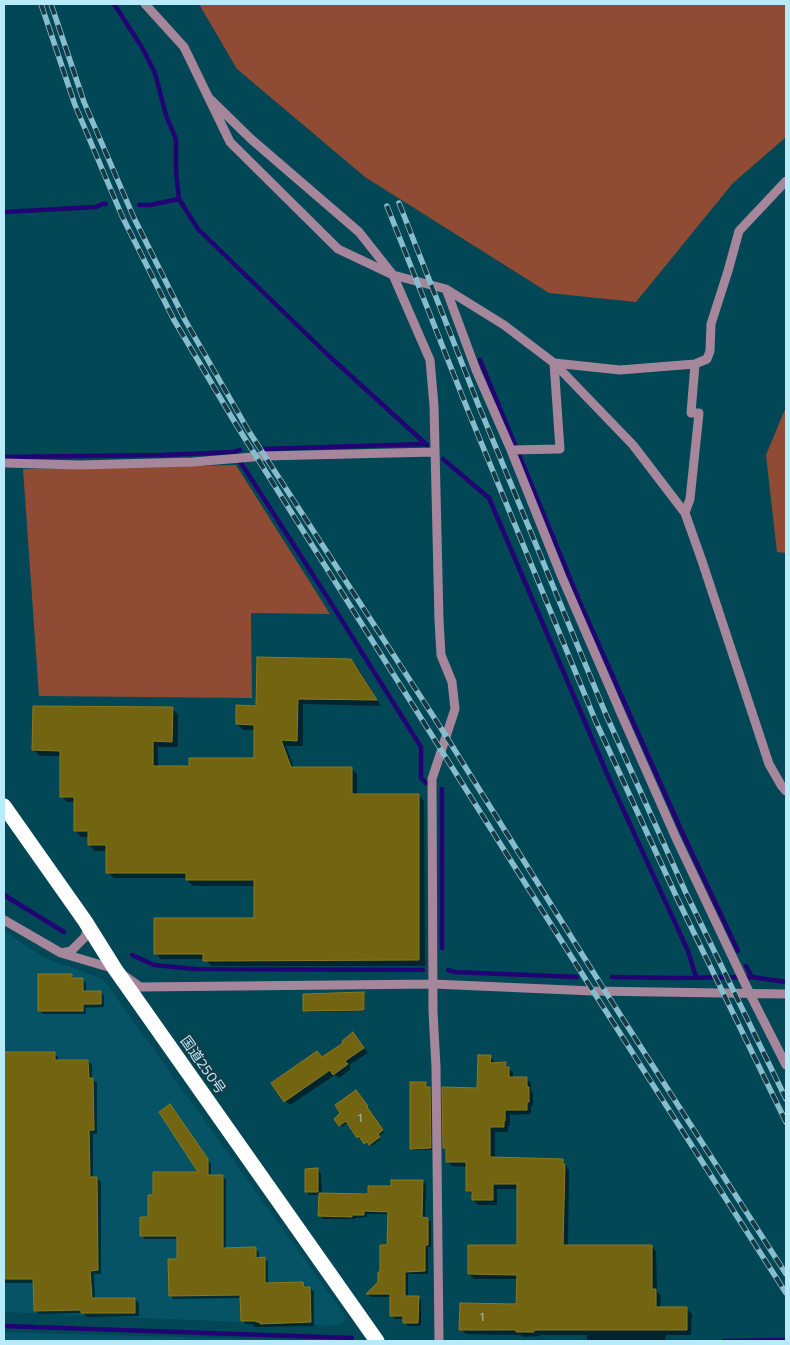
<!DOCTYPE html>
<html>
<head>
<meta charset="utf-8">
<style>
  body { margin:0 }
  #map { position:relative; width:790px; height:1345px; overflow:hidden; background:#024756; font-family:Commissioner,sans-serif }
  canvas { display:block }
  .frame { position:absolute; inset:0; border:5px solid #b9eafa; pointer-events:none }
</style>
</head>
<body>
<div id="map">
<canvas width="790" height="1345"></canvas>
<div class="frame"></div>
</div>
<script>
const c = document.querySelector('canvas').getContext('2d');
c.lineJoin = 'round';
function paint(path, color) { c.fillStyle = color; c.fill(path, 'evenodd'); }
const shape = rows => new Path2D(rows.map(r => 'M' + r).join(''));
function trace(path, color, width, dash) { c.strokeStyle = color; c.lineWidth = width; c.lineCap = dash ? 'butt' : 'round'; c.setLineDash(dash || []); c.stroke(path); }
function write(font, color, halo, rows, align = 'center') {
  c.font = font + ' Commissioner,"Noto Sans JP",sans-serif'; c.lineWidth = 4; c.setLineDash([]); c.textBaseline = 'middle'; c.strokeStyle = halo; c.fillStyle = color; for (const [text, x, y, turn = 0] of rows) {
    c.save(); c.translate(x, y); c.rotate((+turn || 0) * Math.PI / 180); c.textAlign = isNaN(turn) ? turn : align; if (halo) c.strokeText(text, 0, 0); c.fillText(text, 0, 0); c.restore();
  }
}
paint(shape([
  [4,931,45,958,103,979,348,1320,334,1326,4,1312],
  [4,1332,330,1341,4,1341]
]), '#055365');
paint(shape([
  [199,4,786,4,786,137,733,183,636,302,549,293,365,177,237,69],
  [786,407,786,553,777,552,766,455],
  [236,465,330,614,251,613,252,698,39,696,23,469]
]), '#8f4b34');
paint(shape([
  [351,660,357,666,381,706,303,704,303,746,286,746,294,768,351,768,357,774,357,795,418,795,424,801,425,966,211,966,205,959,161,959,156,953,255,919,255,886,193,886,187,880,187,878,114,878,108,872,108,851,95,851,89,845,89,837,81,837,76,831,75,802,67,802,62,796,61,756,40,756,34,750,172,709,178,714,178,747,158,747,158,767,190,767,255,759,255,730,243,730,237,724,258,707],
  [72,975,76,979,82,979,86,983,86,992,101,992,104,996,104,1007,86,1008,86,1014,43,1014,39,1011],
  [363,994,365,995,365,1011,306,1012,304,1010],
  [353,1034,368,1053,349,1065,351,1069,339,1078,335,1075,290,1105,285,1101,323,1058,345,1043],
  [54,1053,58,1057,58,1061,88,1061,92,1065,92,1079,97,1083,97,1134,93,1134,93,1178,97,1178,101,1182,101,1274,94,1274,95,1300,135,1299,139,1303,139,1316,87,1317,83,1313,39,1314,35,1310,35,1283,4,1283,4,1054],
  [490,1057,495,1062,495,1064,505,1064,513,1073,513,1078,526,1078,531,1083,531,1091,533,1093,533,1106,531,1106,531,1114,510,1115,510,1126,508,1126,508,1132,495,1132,495,1158,562,1160,567,1166,567,1168,569,1170,568,1246,651,1246,656,1251,657,1292,661,1295,660,1309,687,1309,692,1314,691,1335,666,1335,665,1341,587,1341,587,1335,539,1335,539,1336,523,1337,521,1335,466,1334,461,1329,518,1305,518,1279,474,1279,469,1274,518,1246,519,1189,497,1189,497,1205,478,1205,473,1200,473,1196,468,1191,468,1167,452,1166,447,1161,448,1151,444,1148,478,1089],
  [426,1083,427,1085,427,1088,431,1090,432,1150,413,1150,411,1148],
  [356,1092,369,1108,367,1109,384,1132,379,1136,381,1139,372,1146,369,1143,367,1144,361,1137,360,1138,358,1137,348,1122,342,1127,336,1119,342,1113],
  [170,1105,211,1164,211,1176,223,1176,226,1180,226,1249,255,1249,259,1252,259,1259,264,1259,268,1262,268,1284,303,1284,307,1287,310,1288,314,1292,314,1326,255,1327,252,1324,246,1324,242,1320,242,1298,174,1299,170,1296,179,1260,178,1239,145,1239,142,1235,150,1218,155,1196,201,1173],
  [318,1170,321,1174,322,1194,370,1195,393,1188,422,1181,426,1184,425,1219,428,1219,431,1222,431,1247,428,1247,428,1274,408,1274,408,1297,418,1297,421,1300,421,1326,408,1326,405,1323,405,1319,395,1319,392,1316,392,1297,371,1297,368,1294,379,1282,382,1273,389,1246,389,1214,367,1214,367,1217,355,1218,355,1219,323,1219,320,1215,320,1195,310,1195,306,1192]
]), '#0007');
trace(shape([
  [114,4,143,49,155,73,166,115,176,139,176,171,179,199,198,229,328,355,427,445],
  [139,205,150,205,179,199],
  [4,212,96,207,103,204,106,204],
  [480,360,581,605,682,832,738,951],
  [263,449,426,444],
  [234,452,331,603,421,747,421,778,426,783],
  [4,457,163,455,234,452,240,450],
  [443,459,489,498,611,783,688,951,696,977],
  [442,789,442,948],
  [4,895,64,932],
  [132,955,154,965,195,969,423,970],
  [746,966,752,977],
  [448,970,454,972,577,977],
  [612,977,676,978,752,977,786,982],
  [4,1326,352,1338],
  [724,1341,786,1340]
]), '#210374', 4.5);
const building = shape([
  [257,657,351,659,377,700,298,699,297,741,281,740,291,767,352,767,352,794,419,794,419,960,203,961,203,954,154,954,154,918,254,918,254,880,186,880,186,873,106,873,106,845,88,845,88,831,74,831,74,797,60,797,60,751,32,750,33,706,173,707,172,742,153,741,153,766,189,766,189,758,254,758,254,725,236,724,236,705,256,706,257,657],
  [38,974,72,974,72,978,83,978,83,991,101,991,101,1004,83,1004,83,1011,38,1011,38,974],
  [364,992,364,1010,303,1011,303,994,364,992],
  [353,1032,364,1048,345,1061,348,1064,333,1075,330,1070,284,1102,271,1083,317,1051,322,1057,343,1043,342,1041,353,1032],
  [4,1052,55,1052,55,1060,88,1060,89,1078,93,1078,94,1130,89,1130,90,1177,97,1177,98,1270,90,1271,92,1298,135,1298,135,1313,81,1313,81,1310,34,1311,33,1279,4,1279,4,1052],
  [478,1055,491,1055,490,1063,506,1062,505,1067,509,1067,509,1077,527,1077,527,1087,529,1087,529,1102,527,1102,527,1110,505,1110,505,1121,504,1121,504,1127,490,1127,490,1157,563,1159,563,1164,565,1164,563,1245,652,1245,652,1289,656,1289,656,1307,687,1307,687,1330,534,1330,534,1332,516,1332,516,1330,459,1330,460,1303,516,1304,517,1275,468,1274,468,1245,517,1245,517,1184,493,1184,493,1200,472,1200,472,1191,466,1191,466,1162,446,1162,446,1148,443,1148,442,1087,477,1088,478,1055],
  [410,1082,426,1082,426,1087,430,1087,431,1148,410,1149,410,1082],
  [356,1090,368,1106,367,1107,383,1130,378,1134,380,1137,369,1145,367,1142,364,1144,359,1136,357,1138,346,1121,339,1126,334,1119,340,1113,335,1105,356,1090],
  [170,1104,208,1159,208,1175,223,1175,223,1248,256,1247,256,1258,265,1257,265,1283,303,1282,304,1287,310,1287,311,1322,260,1324,260,1322,256,1322,256,1321,241,1321,240,1295,169,1296,168,1259,177,1259,177,1236,140,1236,140,1217,148,1217,148,1195,153,1195,153,1172,198,1172,159,1112,170,1104],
  [318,1168,318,1192,305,1192,305,1169,318,1168],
  [391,1180,423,1180,422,1217,428,1218,428,1245,425,1245,425,1271,405,1272,405,1296,419,1296,418,1323,403,1323,403,1316,390,1316,390,1294,366,1294,378,1282,378,1272,380,1272,380,1245,387,1245,388,1212,364,1211,364,1215,352,1215,352,1217,318,1216,319,1193,368,1194,368,1186,391,1186,391,1180]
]);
paint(building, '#726411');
trace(building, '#8a7b1d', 1);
trace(shape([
  [145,4,184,47,230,142,338,249,393,275,446,289,504,325,554,363,633,445,685,513,702,561,769,764,781,785,786,791],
  [209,98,251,139,359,232,393,275,430,360,434,406,439,620,441,655,452,682,455,709,432,779,433,1012,436,1067,439,1341],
  [446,289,476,370,511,450,561,575,623,718,676,838,750,994,786,1065],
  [511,450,560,449,554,363,620,370,695,364,707,359,710,351,711,324,728,271,739,231,786,181],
  [4,463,79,465,193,462,265,456,434,452],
  [685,513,690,499,699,413,691,413,695,364],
  [4,920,61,953,115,969,140,987,433,984,593,991,786,994],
  [61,953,71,951,85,937,87,930,86,925]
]), '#a6869b', 9);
trace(shape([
  [4,806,85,921,115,969,377,1341]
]), '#fff', 15);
const rail = shape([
  [41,4,75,105,122,216,174,320,237,426,593,991,786,1293],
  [51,4,84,102,134,218,185,320,248,430,446,736,605,991,786,1274],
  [399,203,478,404,607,717,686,893,786,1099],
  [387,206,467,408,596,722,677,898,786,1122]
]);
trace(rail, '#86bccc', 5.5);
trace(rail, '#173a44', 4, [11]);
write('11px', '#a7c8c0', null, [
  ["1",360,1118],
  ["1",482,1317]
]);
write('14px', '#b9eafa', '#173a44', [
  ["国道250号",203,1065,55]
]);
</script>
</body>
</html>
